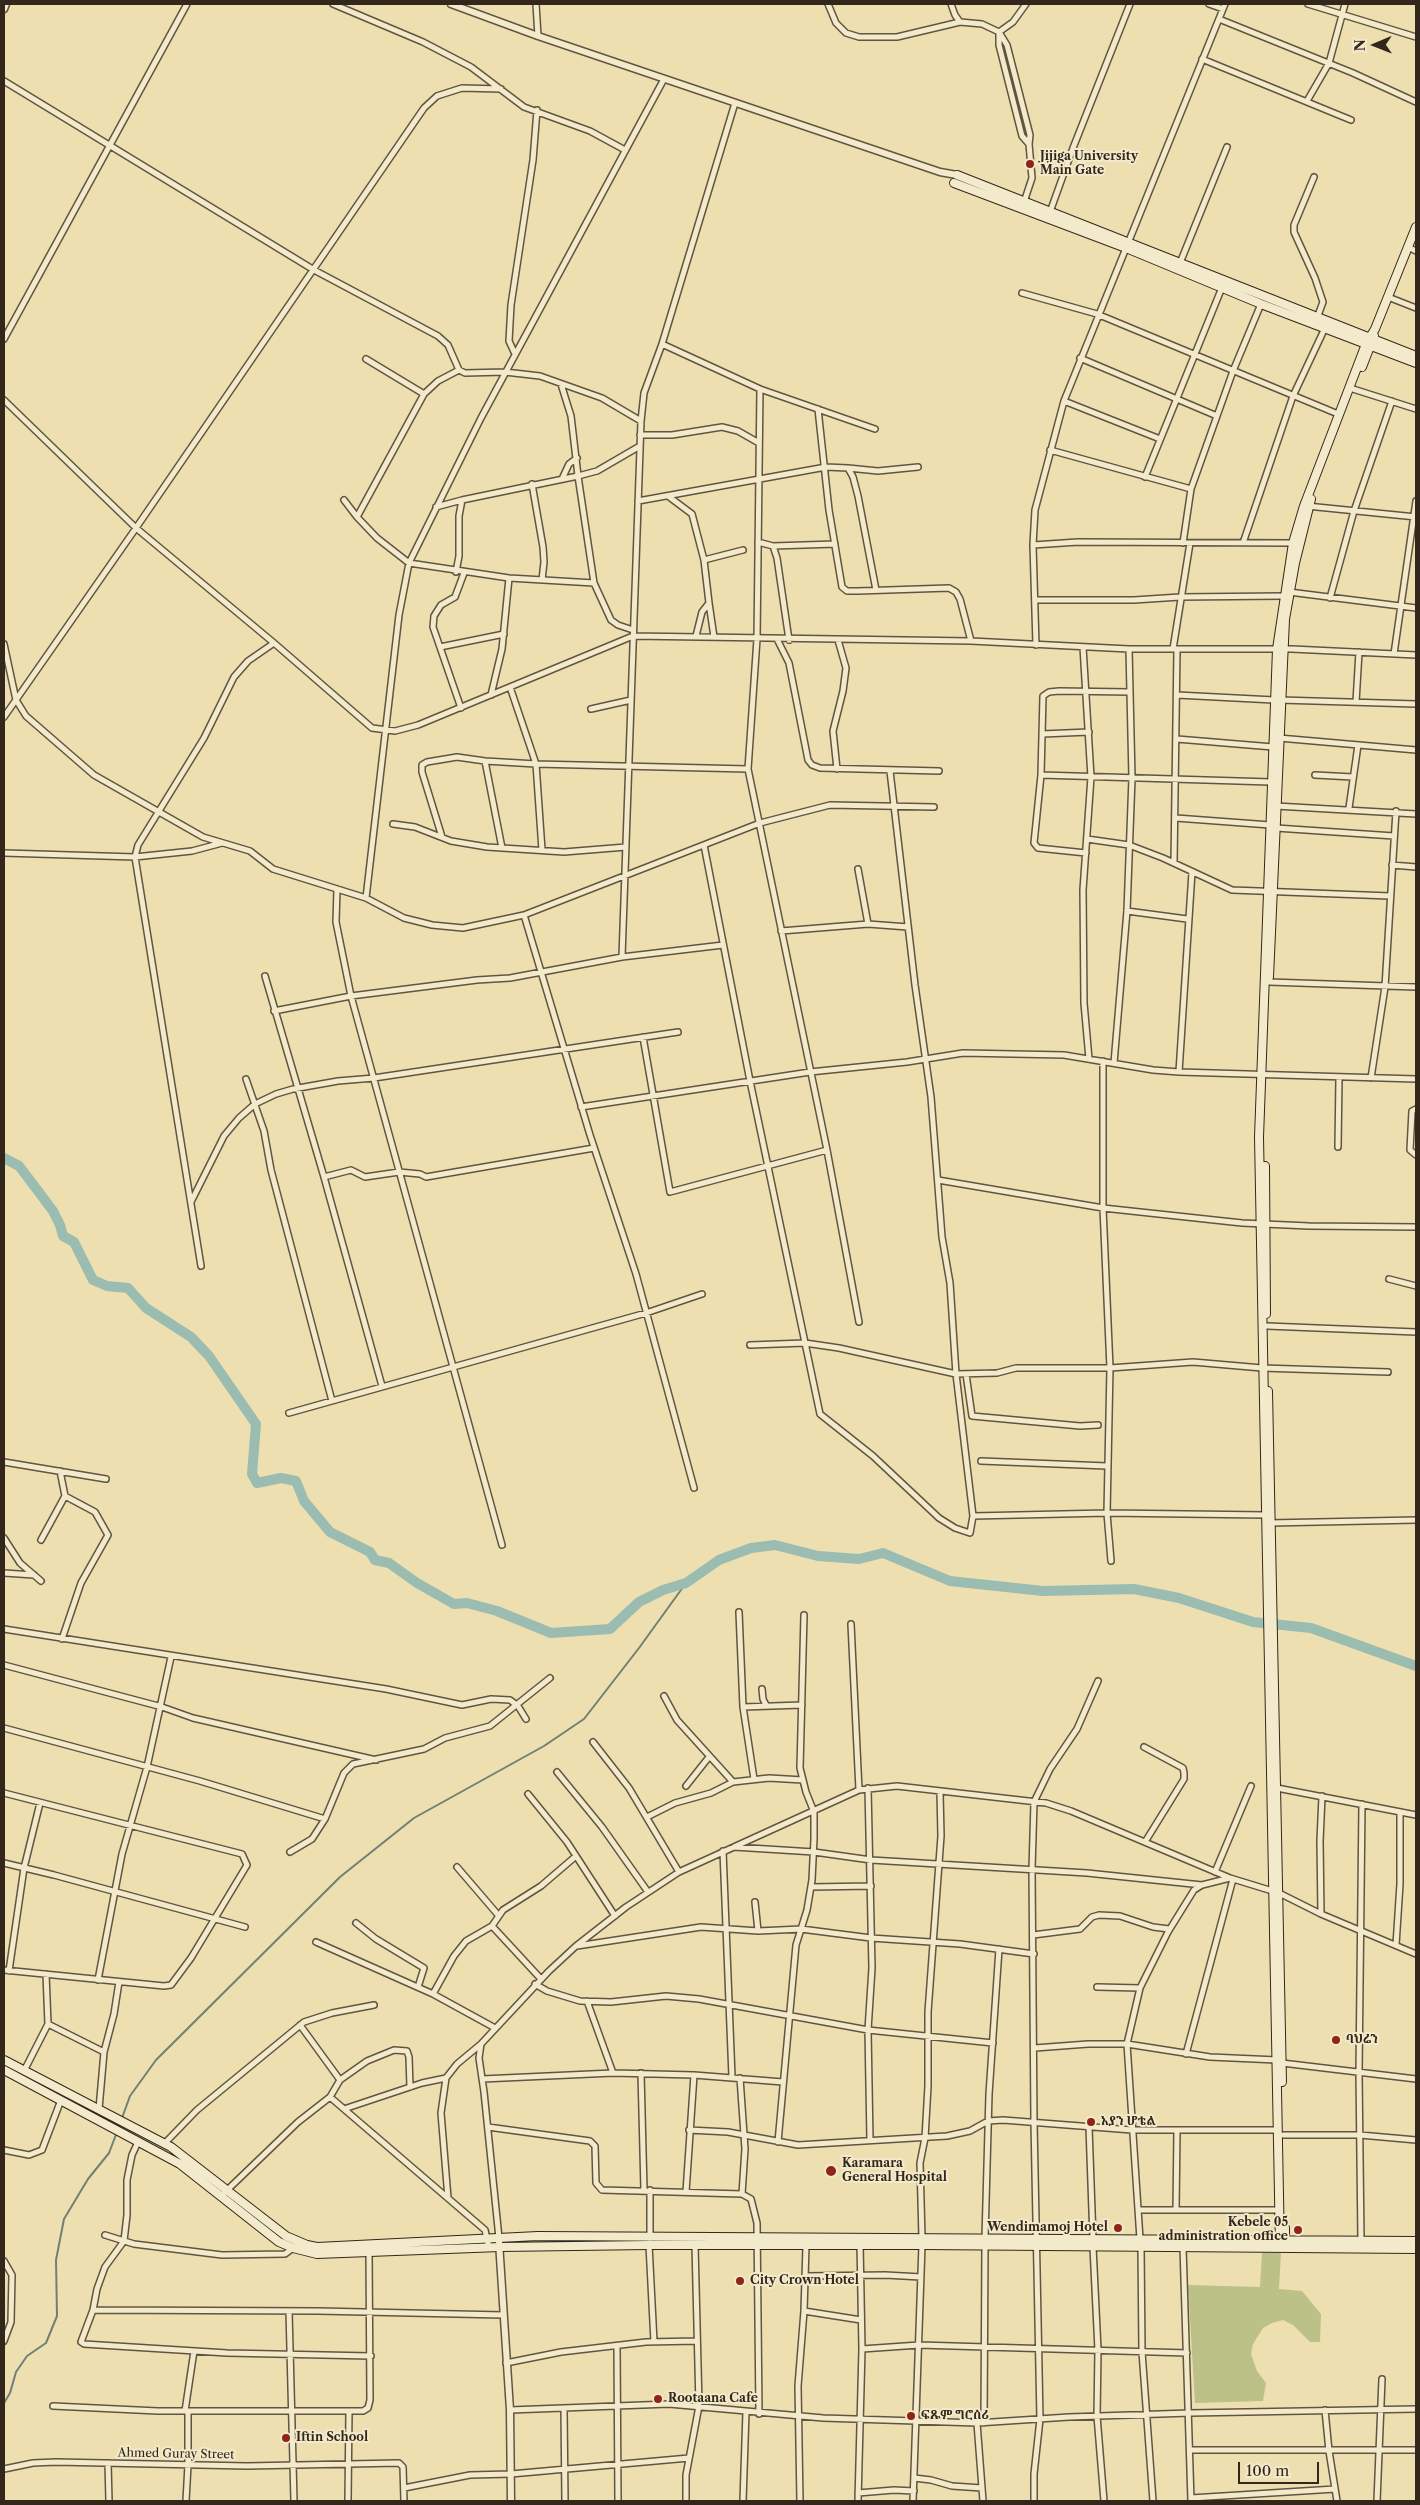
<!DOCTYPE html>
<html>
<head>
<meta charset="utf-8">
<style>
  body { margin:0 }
  #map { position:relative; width:1420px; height:2505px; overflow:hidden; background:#eddfb0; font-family:"Libre Caslon Text",serif }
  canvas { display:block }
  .frame { position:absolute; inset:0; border:5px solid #32271a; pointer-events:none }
  .north { position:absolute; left:1350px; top:20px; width:50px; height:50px; -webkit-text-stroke:4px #f3eacc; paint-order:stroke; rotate:269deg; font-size:14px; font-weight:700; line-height:20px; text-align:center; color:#32271a }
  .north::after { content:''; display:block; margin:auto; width:18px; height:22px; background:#32271a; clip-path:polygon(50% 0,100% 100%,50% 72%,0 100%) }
  .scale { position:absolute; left:1238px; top:2462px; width:81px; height:22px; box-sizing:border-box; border:2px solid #32271a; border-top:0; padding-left:6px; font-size:15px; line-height:18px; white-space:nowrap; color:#32271a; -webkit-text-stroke:4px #f3eacc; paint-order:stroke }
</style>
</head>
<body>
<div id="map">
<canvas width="1420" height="2505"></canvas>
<div class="frame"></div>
<div class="north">N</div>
<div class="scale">100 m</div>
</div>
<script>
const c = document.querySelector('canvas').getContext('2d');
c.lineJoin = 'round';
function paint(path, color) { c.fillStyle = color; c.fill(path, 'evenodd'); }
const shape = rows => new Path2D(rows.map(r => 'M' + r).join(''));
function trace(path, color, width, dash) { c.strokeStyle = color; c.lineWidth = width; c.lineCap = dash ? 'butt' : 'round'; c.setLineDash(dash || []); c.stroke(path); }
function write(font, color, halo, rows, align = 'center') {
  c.font = font + ' "Libre Caslon Text","Noto Serif Ethiopic",serif'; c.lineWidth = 4; c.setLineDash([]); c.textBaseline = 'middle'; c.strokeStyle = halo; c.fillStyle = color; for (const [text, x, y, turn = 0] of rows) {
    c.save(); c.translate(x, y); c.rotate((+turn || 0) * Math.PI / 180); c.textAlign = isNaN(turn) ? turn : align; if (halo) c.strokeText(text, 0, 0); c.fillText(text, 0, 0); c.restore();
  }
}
paint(shape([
  [1262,2253,1281,2253,1279,2289,1302,2291,1321,2314,1320,2342,1310,2342,1293,2325,1283,2320,1272,2323,1263,2328,1253,2344,1251,2354,1257,2371,1266,2383,1263,2401,1195,2403,1188,2285,1260,2287]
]), '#bcc188');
trace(shape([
  [122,2118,130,2096,156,2060,340,1877,414,1818,544,1746,584,1719,639,1648,686,1583],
  [4,2403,10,2393,16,2372,27,2356,46,2343,57,2316,56,2260,64,2219,88,2179,109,2153,117,2132]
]), '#708075', 2);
trace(shape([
  [4,1158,19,1166,35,1187,53,1211,60,1225,63,1236,74,1242,93,1280,107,1286,128,1288,146,1308,191,1337,209,1356,256,1424,252,1474,257,1483,281,1478,296,1481,304,1501,330,1532,370,1552,375,1560,389,1563,417,1583,454,1604,467,1603,497,1611,551,1633,610,1629,639,1602,663,1590,686,1583,719,1560,751,1548,775,1545,818,1556,859,1559,883,1553,950,1581,1043,1591,1134,1589,1179,1598,1253,1622,1311,1628,1416,1666]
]), '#9abcb1', 10);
const minor = shape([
  [333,4,423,42,471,67,524,107,590,131,625,150],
  [536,4,538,36],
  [828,4,836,23,846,33,859,37,897,37,960,22,982,24,999,32,1007,45,1030,135,1029,144,1032,178,1024,202],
  [951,4,955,15,960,22],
  [1209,4,1223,9],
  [1308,4,1416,37],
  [1219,19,1353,73,1416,102],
  [999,32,999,45,1022,136,1029,144],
  [999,32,1013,22,1026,4],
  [1202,59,1351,120],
  [4,81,314,270,438,336,448,345,459,370,465,373,505,372,540,376,602,398,641,421],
  [1307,101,1329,63,1345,4],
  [1314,177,1294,225,1294,232,1315,278,1323,302,1317,318],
  [1050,212,1073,148,1130,4],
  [1408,247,1416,251],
  [1180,263,1227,147],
  [1022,293,1097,314,1338,414],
  [1388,297,1416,308],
  [4,339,187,4],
  [662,344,760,389,875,429],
  [515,354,509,341,511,305,533,160,537,110],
  [1080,358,1217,416],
  [366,359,424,394],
  [760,389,757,639,748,769,827,1150,859,1322],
  [1353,389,1416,409],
  [4,400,136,528,274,643,372,728,395,731,418,725,633,636,971,641,1129,649,1292,649,1416,655],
  [1064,401,1160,439],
  [818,409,829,510,842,587,847,591,858,591,949,588,956,592,960,599,971,641],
  [640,435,672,435,722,427,738,431,759,443],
  [1050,450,1191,489],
  [848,468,878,471,918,467],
  [1145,477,1223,285],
  [562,479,569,464,577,458],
  [532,484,543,547,544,562,542,580],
  [668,496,692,514,704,560,709,603,702,612,696,636],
  [344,500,357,517,377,538,409,563,509,578,594,583],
  [638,501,826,467,848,468,853,477,858,496,876,590],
  [1307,506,1416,517],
  [436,507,462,500],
  [357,517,424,394,438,381,459,370],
  [758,542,773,546,777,558,789,640],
  [1183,543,1191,489,1233,371,1261,304],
  [1243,543,1293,396,1325,328],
  [1033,545,1078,542,1293,543],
  [773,546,835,544],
  [704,560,743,550],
  [456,572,459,556,459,516,462,500,578,476,571,416,561,384],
  [1289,592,1416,608],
  [1330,598,1354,511,1392,401],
  [1036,600,1134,600,1180,597,1283,596],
  [709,603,714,637],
  [633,630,618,625,611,620,594,583,578,476,597,471,640,446],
  [777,639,789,663,808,760,812,765,820,768,939,771],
  [4,644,16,700,26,716,94,775,203,837,250,851,273,869,366,898,404,918,432,925,463,928,524,915,760,823,830,805,934,807],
  [1036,645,1033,545,1035,510,1064,401,1225,4],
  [440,647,504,634],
  [1083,647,1091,777,1083,890,1084,1003,1089,1059],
  [1173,649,1190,543],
  [1394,654,1416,501],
  [510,687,536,764,542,850],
  [491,695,502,649,509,578],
  [1177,695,1274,700],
  [1280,700,1416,704],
  [1356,702,1359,652],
  [461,708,433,627,434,616,441,605,455,597,464,573],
  [591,709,631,700],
  [4,717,136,528,424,108,437,96,462,88,501,89],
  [1042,734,1089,732],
  [1279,738,1416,750],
  [1177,739,1273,747],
  [485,761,502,848],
  [837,769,833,731,843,691,846,668,838,640],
  [890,771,915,985,931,1097,942,1237,950,1283,956,1374,973,1516],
  [1041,775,1271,782],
  [1315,775,1353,777],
  [1276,806,1416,814],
  [1349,808,1358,745],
  [1176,818,1270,825],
  [393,824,415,827,451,841,487,847,564,852,626,847],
  [1276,828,1394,836],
  [442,837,422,772,422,765,427,762,457,757,485,761,536,764,748,769],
  [1087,839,1129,845,1163,858,1232,890,1390,896],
  [704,845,750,1081,820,1414,873,1456,939,1518,955,1528,970,1533,973,1516,1107,1513,1265,1515],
  [4,853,135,857,192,851,222,843],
  [1086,853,1038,848,1034,843,1041,775,1043,696,1049,692,1059,691,1130,692],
  [1174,863,1177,649],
  [1392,865,1416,867],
  [858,869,868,924],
  [337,889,336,922,351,996,502,1545],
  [366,898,399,615,409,563,481,418,664,79],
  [1127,911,1187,919],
  [524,915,590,1135,636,1274,694,1488],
  [781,931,868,924,908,927],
  [622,957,641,421,644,393,662,344,735,103],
  [265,976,324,1177,382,1386],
  [1269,982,1416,987],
  [274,1011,351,996,477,980,510,978,622,957,723,945],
  [643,1037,670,1192,827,1150],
  [1103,1061,1103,1208,1110,1368,1107,1513,1111,1561],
  [1114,1063,1127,911,1132,778,1129,649],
  [1179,1072,1192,872],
  [1371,1078,1385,987,1396,811],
  [246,1079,264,1131,271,1170,332,1401],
  [581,1107,810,1072,907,1062,963,1053,1064,1055,1153,1070,1179,1072,1416,1079],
  [1416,1109,1412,1111,1410,1150,1416,1155],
  [1338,1147,1339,1078],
  [324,1177,351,1170,365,1177,399,1172,420,1174,426,1177,594,1148],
  [938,1180,1103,1208,1242,1223,1309,1226,1416,1227],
  [191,1202,224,1136,239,1118,255,1104,276,1094,293,1089,338,1081,374,1078,678,1032],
  [201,1266,135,857,138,845,204,738,234,677,248,661,274,643],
  [1389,1279,1416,1286],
  [1267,1326,1416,1332],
  [750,1345,805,1343,839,1348,956,1374,997,1373,1016,1368,1110,1368,1193,1362,1262,1368,1388,1372],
  [966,1374,972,1416,1080,1426,1098,1425],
  [289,1413,646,1313,702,1294],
  [981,1461,1107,1466],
  [4,1462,106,1479],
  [60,1471,65,1496,95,1512,108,1535,81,1583,62,1639],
  [1269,1523,1416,1520],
  [4,1538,20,1563,41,1581],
  [41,1540,65,1496],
  [4,1573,34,1575],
  [739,1612,743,1707,754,1779],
  [851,1624,859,1790],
  [4,1629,386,1689,462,1705,491,1699,510,1700,518,1706,526,1719],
  [4,1665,162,1707,193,1718,376,1760],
  [762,1689,763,1699,766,1705],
  [664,1696,677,1720,733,1782],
  [743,1707,802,1705],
  [4,1728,200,1781,325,1819],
  [593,1742,629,1788,679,1872],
  [1144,1747,1183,1768,1184,1773,1184,1779,1145,1842],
  [557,1772,602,1827,648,1892],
  [686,1786,709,1757],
  [868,1788,872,1968,868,2030,870,2140],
  [1277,1788,1416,1815],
  [4,1793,242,1854,247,1865,191,1958,171,1985,164,1986,4,1970],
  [528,1794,567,1842,615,1916],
  [647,1817,675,1803,711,1793,733,1782,769,1778,803,1780],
  [734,1847,814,1852,871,1860,1087,1873,1202,1885],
  [723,1851,732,2077],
  [290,1852,312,1839,325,1819,344,1773,353,1764,424,1749,445,1738,490,1726,550,1678],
  [4,1863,54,1875,245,1927],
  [457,1867,499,1916],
  [1215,1872,1251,1786],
  [811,1887,871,1886],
  [755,1902,758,1931],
  [1321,1914,1320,1841,1322,1796],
  [356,1923,376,1939,424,1968,418,1987],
  [492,1926,541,1979],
  [1033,1935,1080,1929,1092,1917,1099,1915,1120,1916,1153,1927,1169,1929],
  [316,1942,433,1994,495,2028],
  [1396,1945,1400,1884,1400,1812],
  [577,1946,701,1927,758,1931,801,1929,871,1938,960,1944,1034,1954],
  [9,1971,24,1868,40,1803],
  [46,1974,48,2024,104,2052],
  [98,1980,122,1854,147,1767,171,1657],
  [535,1984,547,1991,580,2001,611,2002,666,1996,699,1999,868,2030,993,2043],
  [1097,1987,1140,1988],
  [433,1994,454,1956,466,1941,492,1926,503,1910,541,1886,576,1856],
  [587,2001,613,2073],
  [300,2025,340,2080],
  [1035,2048,1088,2044,1127,2044,1210,2057,1277,2060,1282,2063,1416,2079],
  [1186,2054,1233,1879],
  [24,2071,48,2024],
  [641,2073,644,2190],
  [740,2078,745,2149,742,2194],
  [482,2079,613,2073,694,2075,783,2082],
  [330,2097,485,2230,489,2247],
  [99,2109,104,2052,114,2014,119,1982],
  [344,2109,422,2083,446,2078],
  [488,2127,590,2141,595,2146,596,2183,602,2190,742,2194,751,2199,757,2223,759,2414],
  [1089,2127,1093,2239],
  [689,2130,728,2132,798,2145,947,2136,970,2131,988,2121,1003,2120,1132,2130,1278,2130],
  [1283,2135,1360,2135,1416,2140],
  [138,2142,132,2155,127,2180,127,2215,124,2241,105,2267,97,2289,93,2310,81,2342,84,2344,227,2353,371,2356],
  [778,2142,796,1945,807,1910,812,1880,814,1839,814,1812,806,1792,800,1768,804,1615],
  [164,2144,197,2110,304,2022,332,2013,374,2005],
  [4,2150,29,2155,42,2150,61,2100],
  [686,2192,694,2075],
  [221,2196,298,2122,330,2097,340,2080,367,2061,394,2050,407,2051,409,2057,410,2087],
  [448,2198,441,2113,446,2078,457,2064,481,2044],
  [1138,2210,1280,2210],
  [1176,2210,1177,2130],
  [105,2235,134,2244,222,2255,285,2254,293,2248],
  [499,2238,484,2092,479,2058,481,2044,549,1971,576,1946,626,1907,679,1872,859,1790,897,1786,1046,1803,1071,1811,1230,1878,1279,1893,1321,1914,1416,1954],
  [650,2238,650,2190],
  [922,2238,920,2163,925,2138,928,2086,928,2012,941,1836,940,1792],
  [985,2238,989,2094,999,1949],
  [1140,2239,1127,2044,1140,1988,1168,1932,1194,1890,1202,1885,1230,1878],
  [1361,2241,1359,2073,1362,1804],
  [649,2245,654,2342],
  [1093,2247,1098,2350,1097,2416,1104,2501],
  [1141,2247,1142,2352,1153,2501],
  [1183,2247,1191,2501],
  [4,2261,12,2275,11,2322,4,2341],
  [806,2276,885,2275,921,2277],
  [93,2310,318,2311,503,2315],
  [289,2311,294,2501],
  [804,2311,861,2320],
  [617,2346,618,2501],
  [862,2349,919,2345,1187,2353],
  [506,2363,561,2352,646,2342,697,2341],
  [53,2406,158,2411,363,2411,368,2408,370,2400,369,2250],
  [564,2409,565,2501],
  [510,2410,669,2404,823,2418,977,2423,1069,2417,1190,2413,1416,2409],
  [1325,2410,1329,2451,1337,2501],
  [185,2411,194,2351],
  [977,2423,983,2501],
  [984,2423,985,2245],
  [1190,2450,1416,2450],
  [108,2463,109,2501],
  [4,2469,33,2463,56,2462,247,2466,399,2463,403,2467,404,2501],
  [914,2478,931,2480,952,2486,982,2488],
  [404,2488,470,2475,511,2474,689,2458],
  [858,2493,894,2490,914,2491],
  [1191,2498,1335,2489],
  [186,2501,188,2465,188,2411],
  [348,2501,349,2411],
  [686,2501,686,2475,699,2406,695,2245],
  [743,2501,746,2412],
  [800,2501,798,2386,804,2311,806,2246],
  [858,2501,862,2349,860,2243],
  [913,2501,922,2245],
  [1034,2501,1034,2474,1040,2419,1034,2122,1032,1869,1034,1802,1050,1769,1077,1729,1098,1681],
  [1377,2501,1382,2379]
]);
const tertiary = shape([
  [451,4,538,36,940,172,957,175],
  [4,9,6,4],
  [499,2242,510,2410,511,2501]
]);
const secondary = shape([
  [957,175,1416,356],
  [954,183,1126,248,1261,304,1416,363],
  [1362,367,1374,336],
  [1269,977,1285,619,1295,563,1311,499],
  [1265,1166,1266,1314],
  [1268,1391,1282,2082],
  [4,2060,171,2147,286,2236,307,2245,317,2247,538,2236,1416,2241],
  [4,2070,180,2164,279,2242,293,2248,317,2254,500,2247,649,2245,922,2245,1416,2249],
  [1285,2228,1285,2247],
  [1280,2248,1259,1137,1277,649,1293,543,1304,506,1366,344,1375,329,1416,227]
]);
trace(minor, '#615540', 8);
trace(tertiary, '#615540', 9);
trace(secondary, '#32271a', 10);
trace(minor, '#f3eacc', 5);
trace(tertiary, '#f3eacc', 6);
trace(secondary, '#f3eacc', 8);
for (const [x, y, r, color] of [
  [1030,164,5,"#8f2418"],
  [1336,2040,5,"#8f2418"],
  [1091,2122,5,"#8f2418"],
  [831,2171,6,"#8f2418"],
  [1118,2228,5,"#8f2418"],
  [1298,2230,5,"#8f2418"],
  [740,2281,5,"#8f2418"],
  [658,2399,5,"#8f2418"],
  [911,2416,5,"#8f2418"],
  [286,2438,5,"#8f2418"]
]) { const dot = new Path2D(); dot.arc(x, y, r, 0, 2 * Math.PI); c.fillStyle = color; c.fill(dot); trace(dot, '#f3eacc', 2); }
write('bold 12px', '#32271a', '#f3eacc', [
  ["Jijiga University",1040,157],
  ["Main Gate",1040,171],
  ["ባህሬን",1346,2040],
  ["አያን ሆቴል",1101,2122],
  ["Karamara",842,2164],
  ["General Hospital",842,2178],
  ["Kebele 05",1288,2223,"right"],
  ["administration office",1288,2237,"right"],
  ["Wendimamoj Hotel",1108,2228,"right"],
  ["City Crown Hotel",750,2281],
  ["Rootaana Cafe",668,2399],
  ["ፍጹም ግሮሰሪ",921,2416],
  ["Iftin School",296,2438]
], 'left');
write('12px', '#32271a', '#f3eacc', [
  ["Ahmed Guray Street",176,2454,1]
]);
</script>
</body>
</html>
